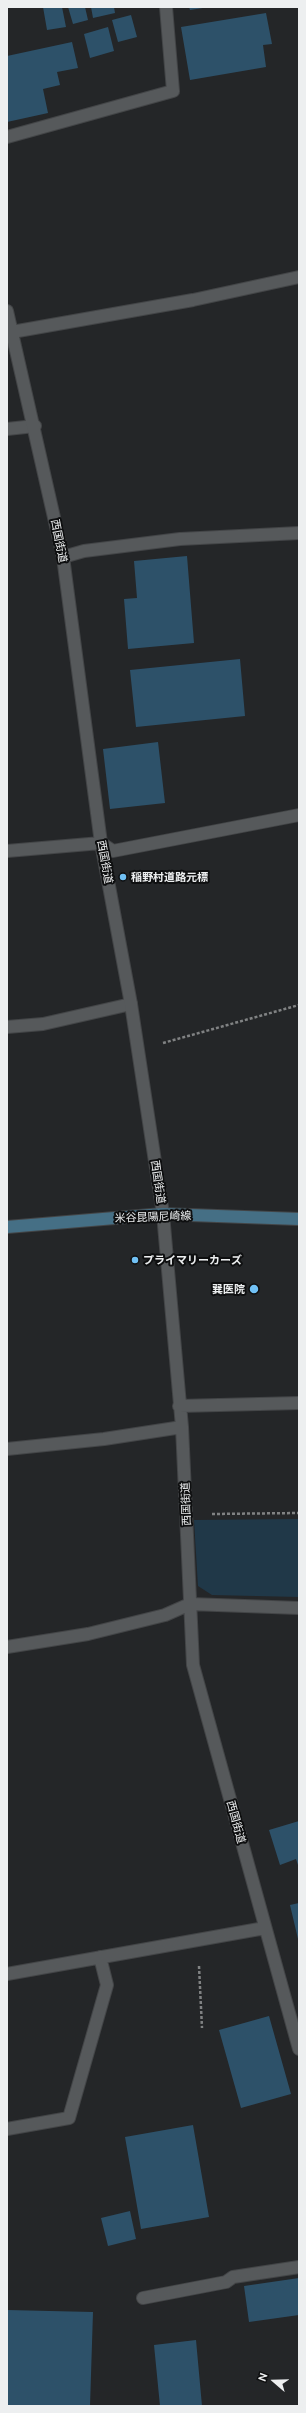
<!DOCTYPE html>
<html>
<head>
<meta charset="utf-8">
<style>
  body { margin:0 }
  #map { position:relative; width:306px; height:2413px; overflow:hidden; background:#242628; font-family:Ubuntu,sans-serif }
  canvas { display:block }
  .frame { position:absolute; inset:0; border:8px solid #edeff0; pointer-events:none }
  .north { position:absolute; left:254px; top:2361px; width:40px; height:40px; -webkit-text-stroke:3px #0e0f10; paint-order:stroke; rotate:290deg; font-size:11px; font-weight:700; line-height:16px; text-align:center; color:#edeff0 }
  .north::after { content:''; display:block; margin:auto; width:14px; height:18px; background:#edeff0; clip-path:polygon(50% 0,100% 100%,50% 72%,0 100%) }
</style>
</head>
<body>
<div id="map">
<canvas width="306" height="2413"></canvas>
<div class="frame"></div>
<div class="north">N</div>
</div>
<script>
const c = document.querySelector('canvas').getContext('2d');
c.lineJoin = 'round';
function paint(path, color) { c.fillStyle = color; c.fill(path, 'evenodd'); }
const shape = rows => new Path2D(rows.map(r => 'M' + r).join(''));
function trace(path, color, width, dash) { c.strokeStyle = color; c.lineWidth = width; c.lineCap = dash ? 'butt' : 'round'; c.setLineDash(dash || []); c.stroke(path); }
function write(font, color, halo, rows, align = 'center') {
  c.font = font + ' Ubuntu,"Noto Sans JP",sans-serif'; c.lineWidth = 4; c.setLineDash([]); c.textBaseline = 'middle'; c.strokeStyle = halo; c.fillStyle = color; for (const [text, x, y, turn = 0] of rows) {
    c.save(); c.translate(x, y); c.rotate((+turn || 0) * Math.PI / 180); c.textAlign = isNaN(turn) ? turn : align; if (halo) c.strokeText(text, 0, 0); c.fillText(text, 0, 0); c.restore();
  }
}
paint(shape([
  [299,1519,299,1597,212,1595,198,1586,194,1520]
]), '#203848');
paint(shape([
  [43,7,62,7,66,27,47,30],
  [68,7,85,7,88,20,73,24],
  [91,7,114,7,115,13,93,18],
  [189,7,203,7,203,8,190,10],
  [266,13,272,44,263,45,266,67,190,80,181,27],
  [131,15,137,37,118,42,112,20],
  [108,27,114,51,90,58,84,34],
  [72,42,78,68,57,72,60,85,43,89,48,113,7,122,7,56],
  [187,556,194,643,128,649,124,599,137,598,134,561],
  [240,659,245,716,136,727,130,670],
  [158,742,165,803,110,809,103,749],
  [299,1821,299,1868,296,1859,280,1865,269,1830],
  [299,1903,299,1939,298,1939,290,1905],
  [269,2016,291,2094,241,2108,219,2030],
  [193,2125,209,2217,141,2229,125,2137],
  [130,2211,136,2239,108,2246,101,2218],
  [299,2278,299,2315,249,2322,244,2286],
  [7,2310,93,2312,90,2406,7,2406],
  [196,2340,202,2406,160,2406,154,2345]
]), '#2d5169');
const lane = shape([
  [7,137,173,91,166,7],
  [7,429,35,426],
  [63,557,84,551,180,539,299,533],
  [7,1027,43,1024,131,1004],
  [143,2298,226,2282,233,2277,299,2267]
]);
const street = shape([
  [7,311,63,557,101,843,131,1004,163,1214,182,1427,193,1665,299,2049],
  [12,332,193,300,299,277],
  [7,851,101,843,113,851,299,815],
  [179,1406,299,1403],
  [7,1449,104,1439,182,1427],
  [7,1647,88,1634,165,1615,190,1604,299,1608],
  [7,1974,265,1928],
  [7,2129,69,2118,107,1985,100,1957]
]);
const secondary = shape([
  [7,1227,163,1214,299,1219]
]);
trace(lane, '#434547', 14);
trace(street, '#434547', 14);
trace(secondary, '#434547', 14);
trace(shape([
  [163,1043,299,1005],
  [212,1514,299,1513],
  [199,1966,202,2028]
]), '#808283', 2.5, [3, 2]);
trace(lane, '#56595b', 12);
trace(street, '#56595b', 12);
trace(secondary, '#456f85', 12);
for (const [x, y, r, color] of [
  [123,877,4,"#71c1f5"],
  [135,1260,4,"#71c1f5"],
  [254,1289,5,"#71c1f5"]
]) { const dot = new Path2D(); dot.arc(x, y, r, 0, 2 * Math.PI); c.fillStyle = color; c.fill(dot); trace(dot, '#0e0f10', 1.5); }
write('11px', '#edeff0', '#0e0f10', [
  ["西国街道",59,541,79],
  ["西国街道",105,862,80],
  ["西国街道",158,1182,82],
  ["米谷昆陽尼崎線",153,1217,-2],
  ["西国街道",186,1504,-92],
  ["西国街道",236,1822,75]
]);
write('bold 11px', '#edeff0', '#0e0f10', [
  ["稲野村道路元標",131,877],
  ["プライマリーカーズ",143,1260],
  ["巽医院",245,1289,"right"]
], 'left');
</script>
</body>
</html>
